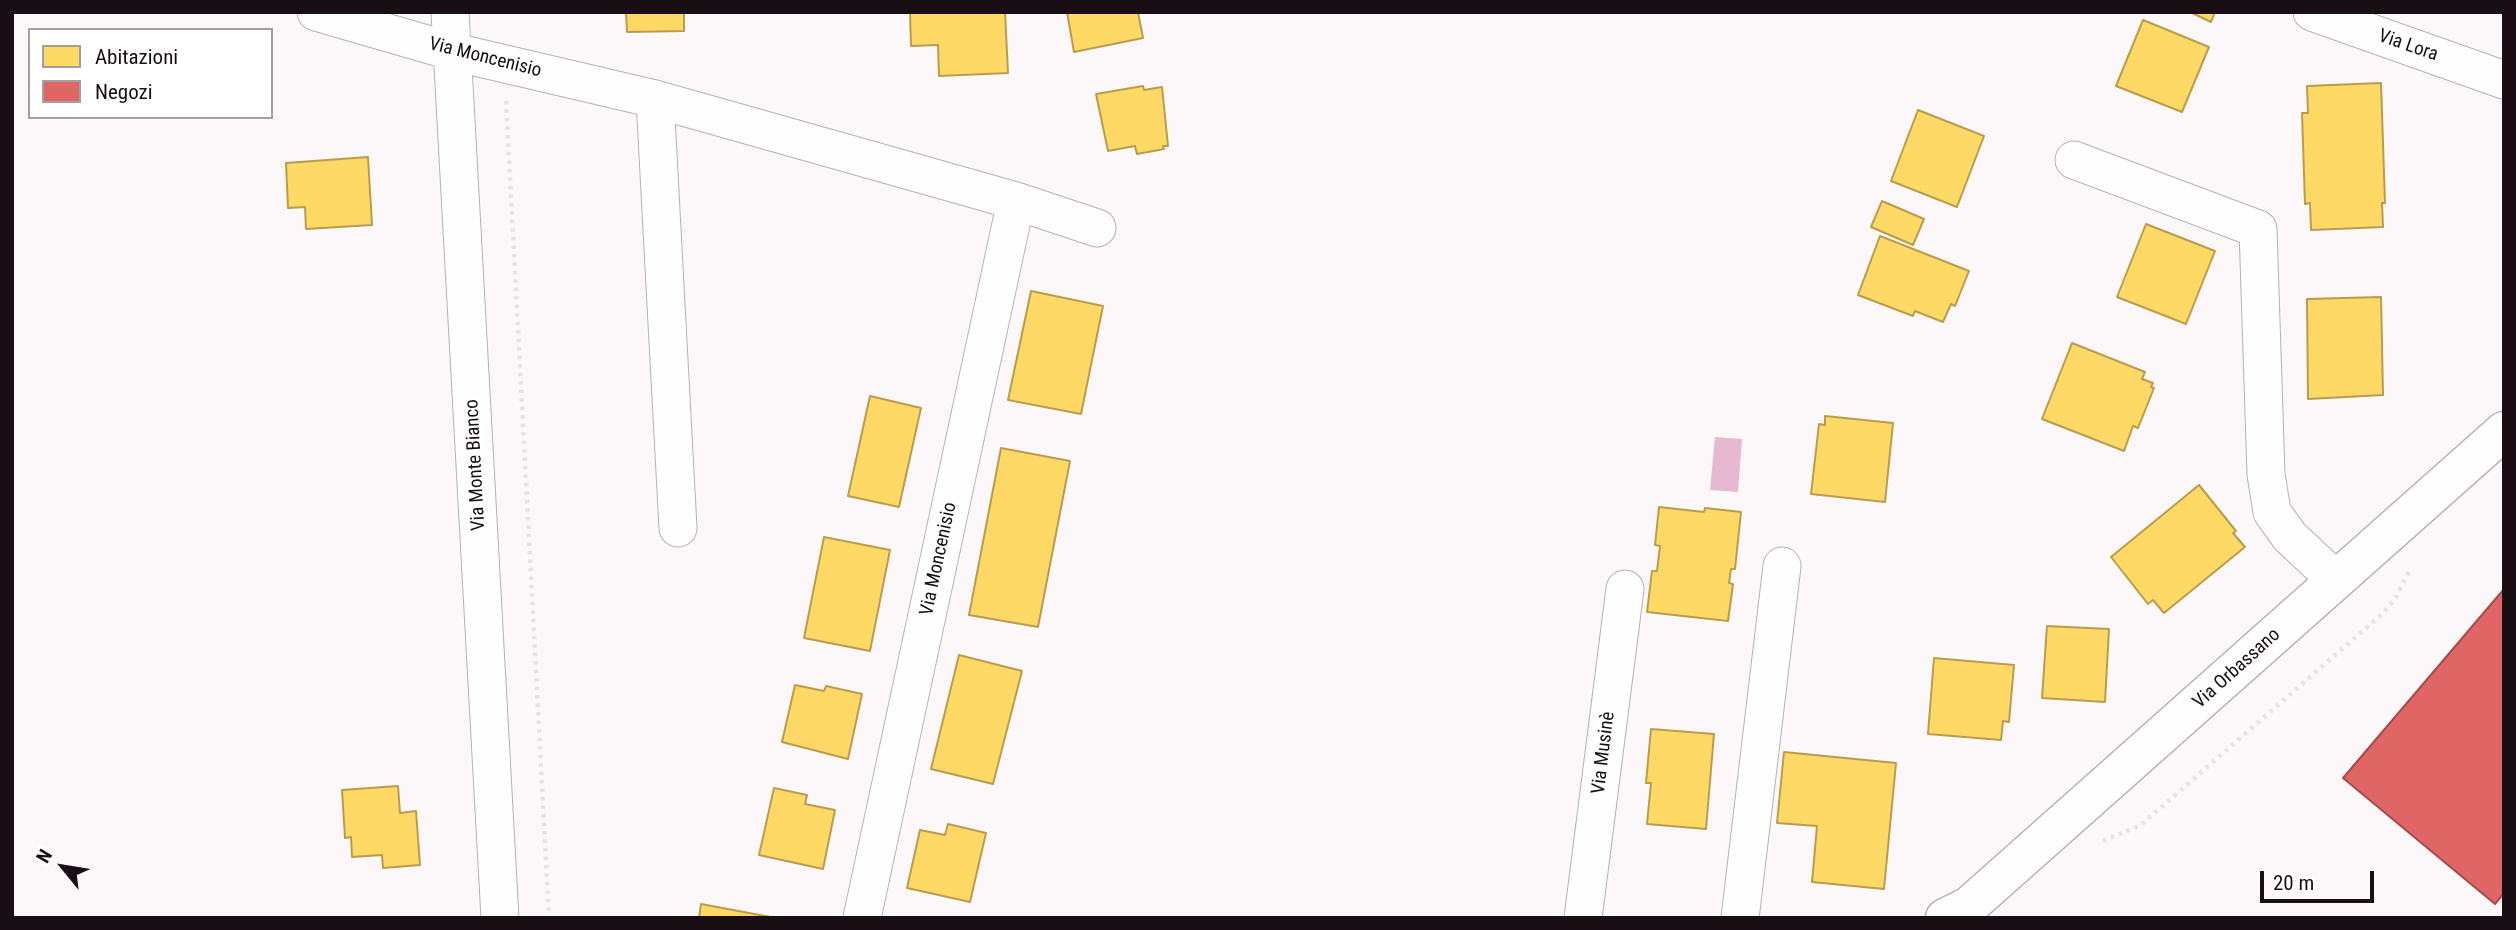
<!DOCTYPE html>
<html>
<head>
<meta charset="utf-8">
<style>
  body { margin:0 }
  #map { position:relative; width:2516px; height:930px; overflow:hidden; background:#fcf8fa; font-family:"Roboto Condensed",sans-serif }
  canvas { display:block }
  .frame { position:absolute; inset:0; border:14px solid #180e13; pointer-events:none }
  .legend { position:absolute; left:28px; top:28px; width:245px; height:91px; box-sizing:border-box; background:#fff; border:2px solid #a39fa1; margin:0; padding:9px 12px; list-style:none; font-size:21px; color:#180e13 }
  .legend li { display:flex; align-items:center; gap:14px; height:35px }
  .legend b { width:35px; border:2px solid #a39fa1 }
  .north { position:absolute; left:28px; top:832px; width:70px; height:70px; -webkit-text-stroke:5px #fff; paint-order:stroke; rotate:300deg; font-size:19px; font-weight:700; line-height:28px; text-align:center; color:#180e13 }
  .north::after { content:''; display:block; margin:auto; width:24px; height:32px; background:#180e13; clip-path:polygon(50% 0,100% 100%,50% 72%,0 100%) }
  .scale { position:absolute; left:2260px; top:871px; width:114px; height:32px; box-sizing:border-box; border:4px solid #180e13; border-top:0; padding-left:9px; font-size:21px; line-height:24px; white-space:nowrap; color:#180e13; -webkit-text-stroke:5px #fff; paint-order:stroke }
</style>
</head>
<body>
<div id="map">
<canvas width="2516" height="930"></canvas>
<div class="frame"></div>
<ul class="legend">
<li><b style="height:19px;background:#ffd966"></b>Abitazioni</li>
<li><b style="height:19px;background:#e06666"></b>Negozi</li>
</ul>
<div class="north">N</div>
<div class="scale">20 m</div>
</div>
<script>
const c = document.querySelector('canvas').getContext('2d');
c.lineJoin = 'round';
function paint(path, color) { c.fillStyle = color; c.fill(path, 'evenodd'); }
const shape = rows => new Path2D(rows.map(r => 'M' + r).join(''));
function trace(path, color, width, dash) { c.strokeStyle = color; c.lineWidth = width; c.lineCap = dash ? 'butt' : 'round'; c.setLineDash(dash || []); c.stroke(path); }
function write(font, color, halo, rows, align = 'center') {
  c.font = font + ' "Roboto Condensed",sans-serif'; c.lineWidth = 7; c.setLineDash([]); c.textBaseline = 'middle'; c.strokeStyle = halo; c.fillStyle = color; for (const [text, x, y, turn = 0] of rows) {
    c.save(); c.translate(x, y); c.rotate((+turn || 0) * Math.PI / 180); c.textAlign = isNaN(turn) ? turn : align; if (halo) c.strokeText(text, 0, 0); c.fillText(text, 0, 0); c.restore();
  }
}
paint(shape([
  [1715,437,1742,439,1738,492,1710,490]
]), '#e7b8d1');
const homes = shape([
  [626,12,684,12,684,31,627,32,626,12],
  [910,12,1005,12,1008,73,939,76,938,45,911,46,910,12],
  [1067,12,1138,12,1143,38,1074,52,1067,12],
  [2190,12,2215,12,2211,22,2190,12],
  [2143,20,2209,47,2182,112,2116,86,2143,20],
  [2381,83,2385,203,2382,203,2383,227,2311,230,2310,203,2305,204,2302,113,2308,113,2307,86,2381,83],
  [1143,86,1144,90,1162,87,1168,146,1163,146,1164,149,1137,154,1135,146,1108,151,1096,94,1143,86],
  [1918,110,1984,136,1957,207,1891,181,1918,110],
  [368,157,372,225,306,229,305,207,288,208,286,163,368,157],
  [1882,201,1924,219,1913,245,1871,227,1882,201],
  [2146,224,2215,251,2186,324,2117,297,2146,224],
  [1880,236,1969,271,1955,306,1951,304,1943,322,1915,311,1913,316,1858,295,1880,236],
  [1031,291,1103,306,1081,414,1008,400,1031,291],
  [2381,297,2383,395,2308,399,2307,299,2381,297],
  [2072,343,2145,372,2142,379,2153,383,2151,387,2154,388,2138,428,2133,426,2124,451,2042,419,2072,343],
  [870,396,921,408,899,507,848,496,870,396],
  [1825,416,1893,423,1885,502,1811,494,1819,424,1825,425,1825,416],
  [1001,448,1070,461,1038,627,969,615,1001,448],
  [2199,485,2236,531,2233,533,2245,547,2164,613,2153,600,2148,604,2111,557,2199,485],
  [1659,507,1704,512,1705,508,1741,512,1735,569,1731,569,1729,583,1733,584,1728,621,1647,612,1652,571,1657,571,1660,546,1655,545,1659,507],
  [824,537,890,550,870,651,804,638,824,537],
  [2047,626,2109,629,2105,702,2042,698,2047,626],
  [959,655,1022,671,993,784,931,769,959,655],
  [1934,658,2014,665,2009,722,2003,721,2001,740,1928,734,1934,658],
  [795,685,824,691,826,686,862,694,848,759,782,742,795,685],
  [1651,729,1714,734,1706,829,1647,824,1651,783,1646,783,1651,729],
  [1784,752,1896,763,1884,889,1812,882,1817,826,1777,823,1784,752],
  [398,786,400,813,416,811,420,865,383,868,382,855,352,857,351,837,345,838,342,790,398,786],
  [774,788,807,795,805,804,835,810,823,869,759,855,774,788],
  [948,824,986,833,970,902,907,888,920,830,945,835,948,824],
  [701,904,776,918,699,918,701,904]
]);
paint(homes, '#ffd966');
trace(homes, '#ba9c4d', 2);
const shops = shape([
  [2504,589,2504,893,2495,904,2343,778,2504,589]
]);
paint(shops, '#e06666');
trace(shops, '#a44c4d', 2);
const minor = shape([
  [316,12,454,52,655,99,1016,201,1097,228],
  [450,12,500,918],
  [2312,12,2504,80],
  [655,99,678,528],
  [2074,160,2258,229,2266,474,2272,512,2290,537,2336,580],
  [862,918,1016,201],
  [1583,918,1625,589],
  [1740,918,1782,566]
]);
const secondary = shape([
  [1945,918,1969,906,2504,431]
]);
trace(minor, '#b7b0b4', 39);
trace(secondary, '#b7b0b4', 41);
trace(shape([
  [506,101,549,918],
  [2103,841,2141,825,2382,614,2395,599,2410,569]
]), '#e5e4e5', 4.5, [3.5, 5]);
trace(minor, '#fffefe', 37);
trace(secondary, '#fffefe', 38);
write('19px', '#180e13', '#fff', [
  ["Via Lora",2408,46,19],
  ["Via Moncenisio",485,58,14],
  ["Via Monte Bianco",476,465,-93],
  ["Via Moncenisio",939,559,-78],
  ["Via Orbassano",2237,669,-42],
  ["Via Musinè",1604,753,-83]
]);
</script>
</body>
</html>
